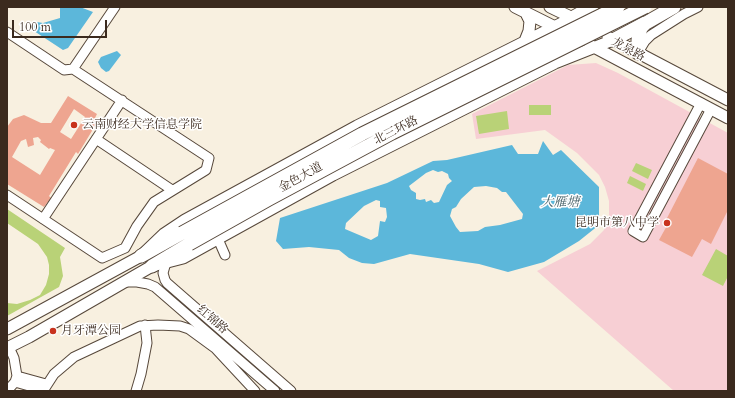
<!DOCTYPE html>
<html>
<head>
<meta charset="utf-8">
<style>
  body { margin:0 }
  #map { position:relative; width:735px; height:398px; overflow:hidden; background:#f8f0e0; font-family:Cardo,serif }
  canvas { display:block }
  .frame { position:absolute; inset:0; border:8px solid #3b2a1e; pointer-events:none }
  .scale { position:absolute; left:12px; top:20px; width:95px; height:18px; box-sizing:border-box; border:2px solid #3b2a1e; border-top:0; padding-left:5px; font-size:12px; line-height:14px; white-space:nowrap; color:#3b2a1e; -webkit-text-stroke:3px #fff; paint-order:stroke }
</style>
</head>
<body>
<div id="map">
<canvas width="735" height="398"></canvas>
<div class="frame"></div>
<div class="scale">100 m</div>
</div>
<script>
const c = document.querySelector('canvas').getContext('2d');
c.lineJoin = 'round';
function paint(path, color) { c.fillStyle = color; c.fill(path, 'evenodd'); }
const shape = rows => new Path2D(rows.map(r => 'M' + r).join(''));
function trace(path, color, width, dash) { c.strokeStyle = color; c.lineWidth = width; c.lineCap = dash ? 'butt' : 'round'; c.setLineDash(dash || []); c.stroke(path); }
function write(font, color, halo, rows, align = 'center') {
  c.font = font + ' Cardo,"Noto Serif SC",serif'; c.lineWidth = 3; c.setLineDash([]); c.textBaseline = 'middle'; c.strokeStyle = halo; c.fillStyle = color; for (const [text, x, y, turn = 0] of rows) {
    c.save(); c.translate(x, y); c.rotate((+turn || 0) * Math.PI / 180); c.textAlign = isNaN(turn) ? turn : align; if (halo) c.strokeText(text, 0, 0); c.fillText(text, 0, 0); c.restore();
  }
}
paint(shape([
  [596,63,618,73,728,133,728,391,674,391,537,271,590,244,604,230,609,215,609,201,605,187,599,175,577,153,545,130,476,139,472,114,568,65]
]), '#f7cfd4');
paint(shape([
  [529,105,551,105,551,115,529,115],
  [507,111,509,129,479,134,476,116],
  [636,163,652,170,648,179,632,171],
  [630,176,646,184,643,191,627,183],
  [7,209,65,248,60,257,63,276,59,287,7,316,7,303,17,304,30,300,40,295,46,285,49,274,49,265,47,257,38,244,7,223],
  [716,249,728,256,728,276,723,286,702,275]
]), '#b9d277');
paint(shape([
  [60,7,80,7,93,12,68,48,63,50,34,31,34,26,37,22,43,23,60,18],
  [117,51,121,55,109,71,106,72,101,68,98,62,101,57],
  [543,141,553,155,561,150,599,187,599,225,579,241,544,262,508,272,479,264,410,254,374,264,362,263,349,258,339,250,309,247,283,249,276,241,280,218,387,183,433,161,447,160,512,145,518,154,538,154],
  [433,170,438,172,442,171,448,174,449,178,452,181,447,185,439,202,434,203,431,200,426,202,425,199,420,200,416,199,416,193,411,190,409,186,426,173],
  [486,186,497,188,502,192,506,192,523,214,522,219,500,225,485,227,478,231,460,232,456,227,450,216,452,209,456,207,461,199,474,187],
  [376,200,380,201,380,207,386,208,387,217,385,222,380,221,378,236,371,240,345,229,346,223,364,206]
]), '#5cb7da');
paint(shape([
  [68,96,97,114,94,120,98,121,78,154,76,152,49,196,51,198,44,207,7,184,7,127,13,119,24,115,41,123,51,123],
  [74,109,85,117,71,139,60,132],
  [38,137,41,140,40,142,49,149,50,148,55,150,40,175,12,157,21,141,26,139,28,147,34,145,33,138],
  [698,158,728,174,728,210,711,244,702,239,692,257,659,240,669,222,666,220]
]), '#eea590');
const minor = shape([
  [7,32,64,70,73,69,209,158,206,170,154,202,137,226,125,248,102,258,7,195],
  [639,51,645,41,651,35,684,14,698,7],
  [73,69,115,7],
  [701,103,633,231,643,237,711,109],
  [96,139,172,190],
  [43,219,122,100],
  [218,239,225,255],
  [169,259,165,266,163,273,165,280,167,283,291,391],
  [125,282,137,282,148,284,155,287,275,391],
  [17,376,46,384],
  [15,382,43,390],
  [7,391,15,382,17,376,14,358,9,347],
  [43,391,54,374,74,357,140,326,158,325,180,326,189,329,215,348,255,391],
  [136,391,141,374,147,343,145,325]
]);
const major = shape([
  [515,7,557,28],
  [550,7,577,20],
  [608,37,728,100],
  [525,41,529,31,530,21,526,13],
  [590,45,728,118],
  [7,329,141,256,164,234,185,220,357,126,572,18],
  [7,348,29,337,152,266,183,258,333,175,555,63,613,40]
]);
const highway = shape([
  [572,18,592,7],
  [613,40,645,23],
  [638,53,638,40,641,28,646,23,674,7],
  [141,256,182,233],
  [152,266,189,244]
]);
trace(minor, '#57483b', 11);
trace(major, '#57483b', 13);
trace(highway, '#57483b', 15);
trace(minor, '#fff', 9);
trace(major, '#fff', 11);
trace(highway, '#fff', 13);
const highwayBridge = shape([
  [182,233,362,134,618,7],
  [189,244,269,199,392,133,645,7]
]);
trace(highwayBridge, '#57483b', 15, []);
trace(highwayBridge, '#fff', 13);
for (const [x, y, r, color] of [
  [74,125,4,"#c8321e"],
  [667,223,4,"#c8321e"],
  [53,331,4,"#c8321e"]
]) { const dot = new Path2D(); dot.arc(x, y, r, 0, 2 * Math.PI); c.fillStyle = color; c.fill(dot); trace(dot, '#fff', 1.5); }
write('12px', '#3b2a1e', '#fff', [
  ["龙泉路",628,50,28],
  ["北三环路",396,131,-27],
  ["金色大道",301,178,-29],
  ["红锦路",212,320,41]
]);
write('12px', '#3b2a1e', '#fff', [
  ["云南财经大学信息学院",82,125],
  ["昆明市第八中学",659,223,"right"],
  ["月牙潭公园",61,331]
], 'left');
write('italic 13px', '#486269', '#fff', [
  ["大雁塘",560,203]
]);
</script>
</body>
</html>
